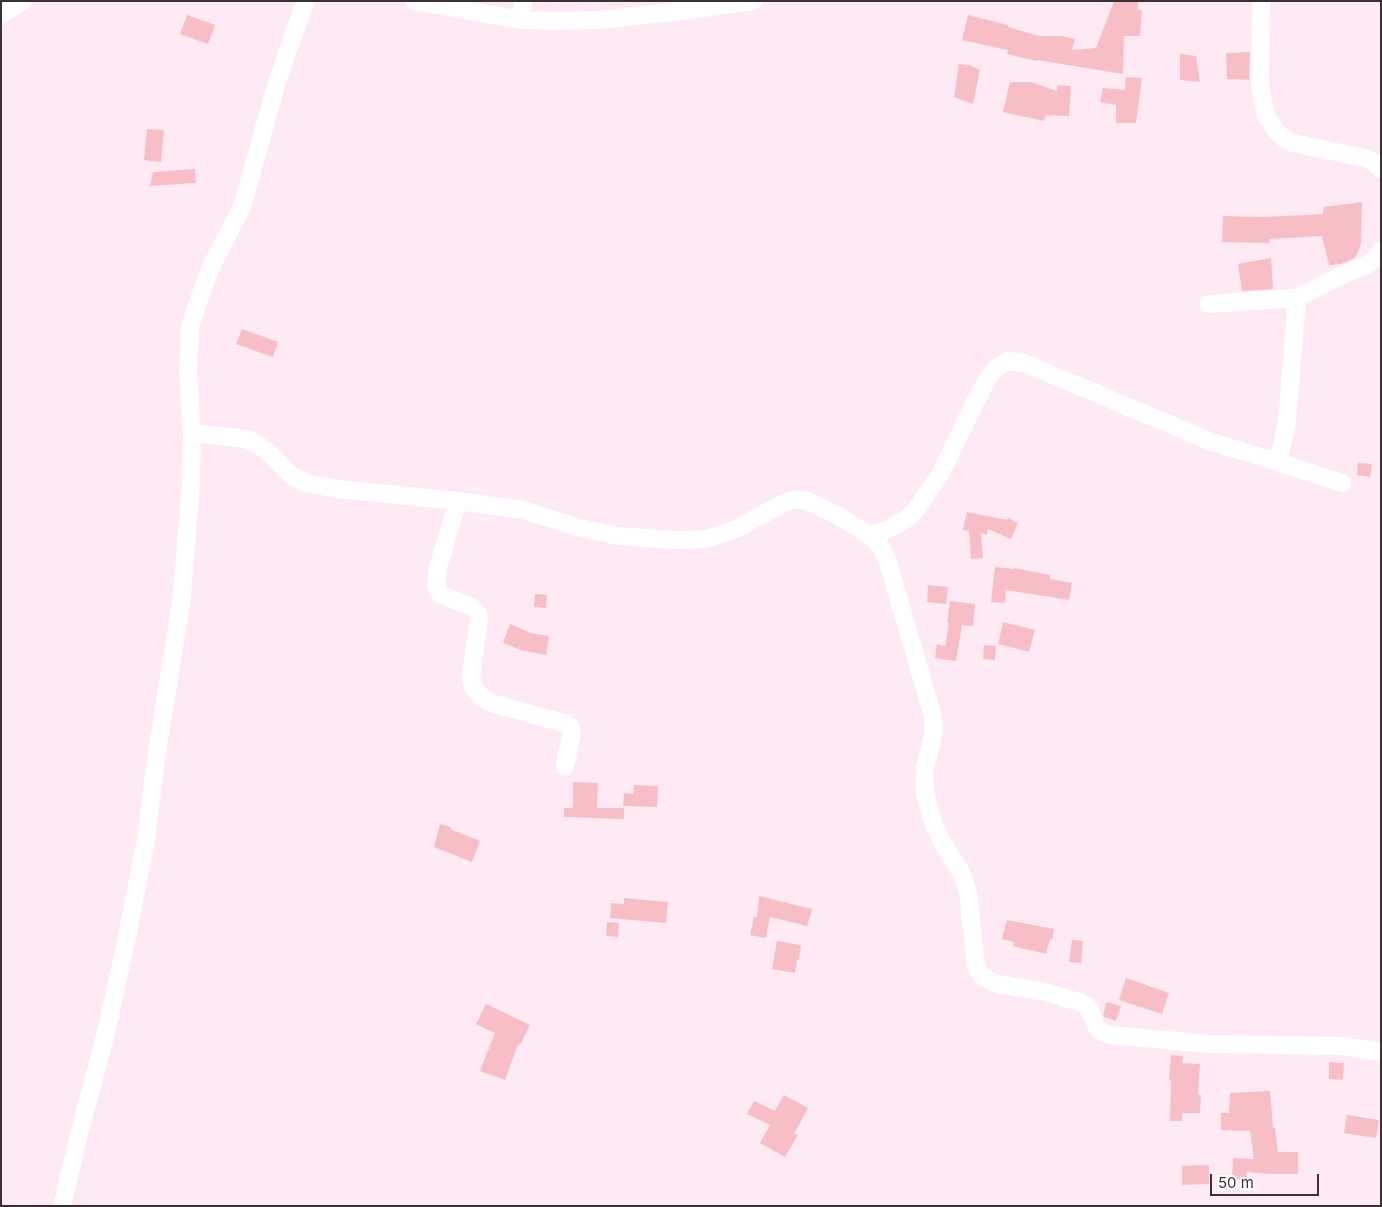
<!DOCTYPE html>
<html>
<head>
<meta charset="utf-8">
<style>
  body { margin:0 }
  #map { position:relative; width:1382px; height:1207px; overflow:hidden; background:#fdeaf5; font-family:Inter,sans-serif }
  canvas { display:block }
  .frame { position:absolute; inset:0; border:2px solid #3a3136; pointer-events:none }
  .scale { position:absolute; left:1210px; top:1174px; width:109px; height:22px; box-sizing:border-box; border:2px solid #3a3136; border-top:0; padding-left:6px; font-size:15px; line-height:18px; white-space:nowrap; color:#3a3136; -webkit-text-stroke:4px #fff; paint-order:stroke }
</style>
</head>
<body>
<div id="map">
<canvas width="1382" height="1207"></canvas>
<div class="frame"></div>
<div class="scale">50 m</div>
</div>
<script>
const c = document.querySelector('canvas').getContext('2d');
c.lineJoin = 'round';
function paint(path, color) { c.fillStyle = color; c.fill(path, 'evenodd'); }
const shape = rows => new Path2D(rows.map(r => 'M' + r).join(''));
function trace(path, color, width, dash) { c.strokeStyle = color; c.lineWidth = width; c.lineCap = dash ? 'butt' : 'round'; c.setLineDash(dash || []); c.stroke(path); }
paint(shape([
  [1114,1,1138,1,1138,10,1142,10,1140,36,1124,36,1123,74,1037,60,1037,61,1007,54,1008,50,962,40,968,15,1008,25,1008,27,1039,36,1061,36,1075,39,1072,50,1096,48],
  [187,15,215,25,208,44,180,34],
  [1250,52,1249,80,1227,79,1226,53],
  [1180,54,1196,56,1200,82,1180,80],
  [959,64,969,65,980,70,973,104,954,97],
  [1126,77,1142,78,1136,123,1116,123,1116,105,1100,102,1103,88,1125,90],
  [1010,82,1031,82,1057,91,1057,85,1071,86,1069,116,1046,115,1044,121,1003,112],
  [147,129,164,130,161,162,144,160],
  [195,169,196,183,150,186,153,172],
  [1362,202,1361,244,1355,258,1341,264,1329,265,1322,236,1269,239,1270,243,1222,242,1223,216,1263,217,1323,214,1324,207],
  [1271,258,1273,289,1242,291,1238,264],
  [242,329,278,342,273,357,236,344],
  [1358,463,1372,464,1370,477,1357,475],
  [967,512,1007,520,1008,518,1018,523,1011,539,988,529,987,535,981,533,983,558,971,559,969,531,963,530],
  [995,567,1013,569,1014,568,1050,575,1050,579,1072,583,1069,600,1006,590,1005,603,991,602],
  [928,585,948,587,946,604,927,602],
  [535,594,547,595,546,608,534,607],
  [950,601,975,604,973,626,962,625,956,661,935,658,937,644,945,646,949,623,947,623],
  [1003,622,1035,630,1029,652,998,644],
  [510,624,531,633,549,636,546,655,526,651,526,652,503,643],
  [984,645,996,646,995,660,983,659],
  [573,782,598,783,597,808,624,808,624,819,564,817,564,808,573,808],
  [634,785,658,786,657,807,623,806,624,793,633,794],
  [440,824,451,827,450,829,480,841,472,862,434,847],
  [759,896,812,909,807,926,770,917,766,938,750,935,754,917,757,917],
  [624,898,668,902,666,923,610,918,611,903,624,904],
  [1007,920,1054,929,1052,940,1050,939,1046,954,1013,946,1014,942,1002,939],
  [607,922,619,923,618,937,606,936],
  [1072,940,1083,941,1081,963,1069,962],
  [777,941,801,945,799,960,797,960,795,973,772,969],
  [1126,978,1169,993,1162,1014,1119,1000],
  [1107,1002,1121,1006,1116,1021,1104,1017,1103,1015],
  [486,1004,530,1025,520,1045,518,1044,505,1080,480,1071,495,1033,476,1024],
  [1171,1055,1183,1056,1182,1063,1200,1064,1198,1095,1201,1095,1200,1113,1182,1113,1182,1121,1170,1121,1171,1081,1169,1080],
  [1329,1062,1344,1063,1343,1080,1329,1079],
  [1270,1091,1273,1128,1275,1128,1278,1152,1298,1152,1298,1174,1270,1174,1247,1172,1246,1180,1232,1179,1233,1158,1254,1159,1250,1131,1221,1130,1221,1113,1229,1113,1230,1093],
  [784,1095,808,1108,794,1134,798,1135,785,1157,760,1143,770,1125,747,1114,754,1101,775,1111],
  [1347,1115,1379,1120,1376,1138,1344,1133],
  [1209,1165,1209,1184,1182,1185,1182,1166]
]), '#f8bec5');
trace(shape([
  [414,1,521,20,556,21,600,20,681,11,753,1],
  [1261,1,1260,86,1266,116,1277,132,1285,139,1293,143,1365,158,1373,162,1381,169],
  [1,15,23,1],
  [521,20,523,1],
  [1209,304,1297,298,1332,280,1368,264,1375,259,1381,251],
  [192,433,238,438,249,440,260,446,267,451,292,476,309,484,338,489,458,501,523,510,576,527,618,536,674,540,706,539,736,529,780,505,795,499,807,501,837,515,875,539,881,547,887,559,933,717,934,732,925,767,924,787,926,797,931,817,942,842,959,869,965,882,968,893,976,966,981,975,992,982,998,984,1046,992,1085,1004,1089,1008,1097,1028,1100,1031,1110,1035,1209,1044,1343,1046,1381,1052],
  [1277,462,1342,483],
  [458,501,438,568,436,586,440,594,472,607,478,614,479,620,471,674,473,687,482,697,491,703,567,724,570,726,572,731,565,766],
  [870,535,888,529,905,520,915,511,941,473,976,400,990,375,999,366,1008,361,1024,363,1212,442,1277,462,1282,446,1287,423,1297,298],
  [62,1206,78,1138,106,1032,126,942,146,839,155,766,182,596,191,483,192,433,188,373,190,327,198,302,211,267,242,207,277,82,294,33,306,1]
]), '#fff', 18);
</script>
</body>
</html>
